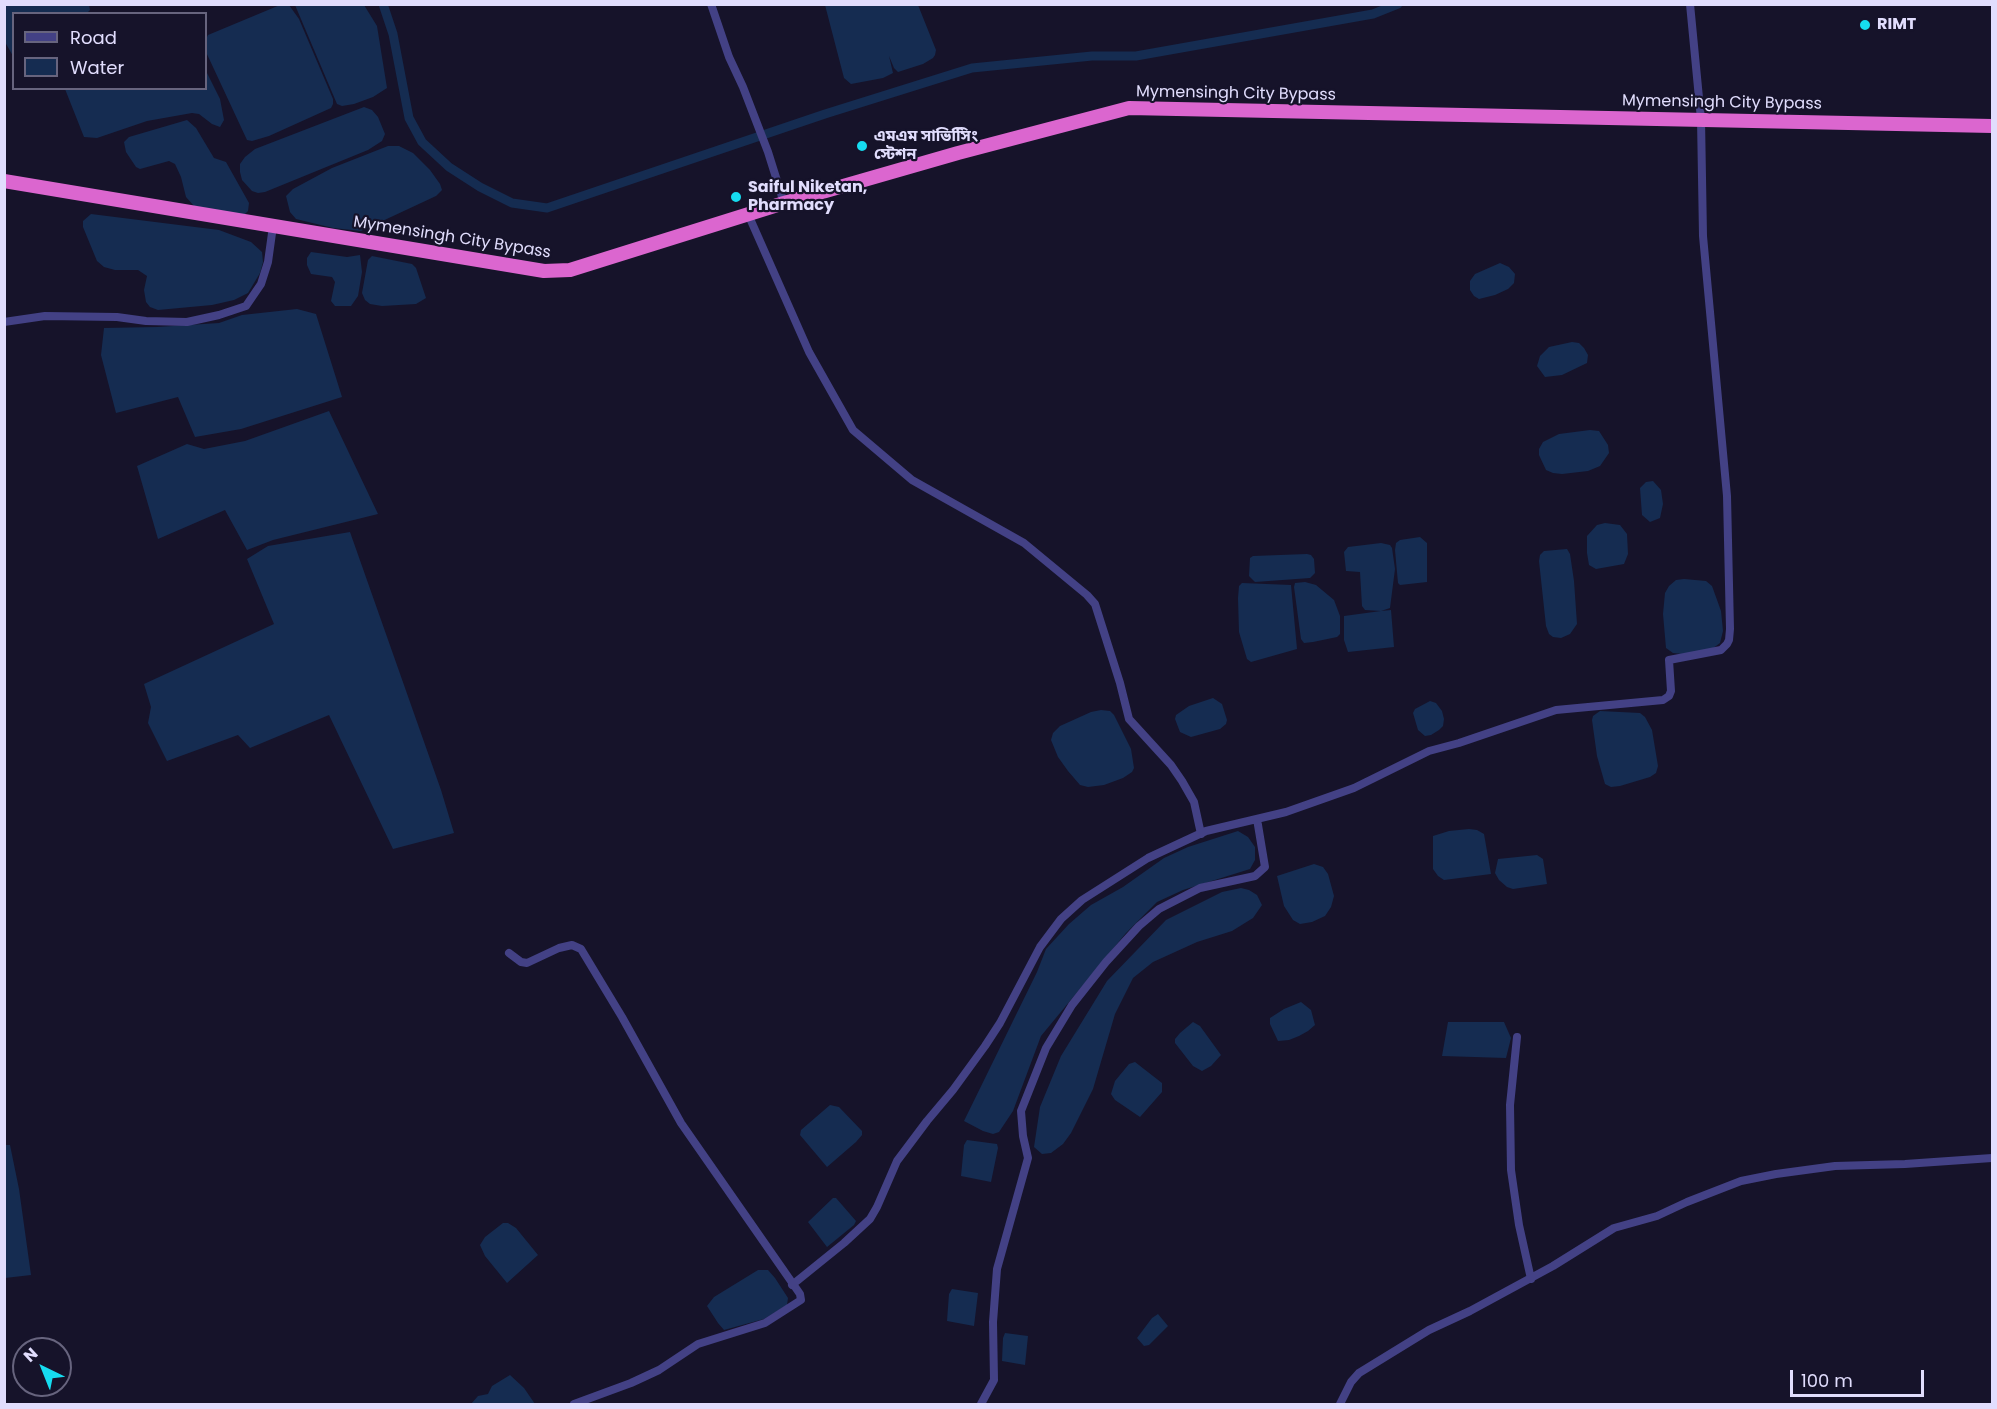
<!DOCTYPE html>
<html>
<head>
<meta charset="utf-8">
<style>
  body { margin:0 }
  #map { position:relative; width:1997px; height:1409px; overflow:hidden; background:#16132a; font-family:Poppins,sans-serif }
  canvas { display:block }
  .frame { position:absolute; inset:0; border:6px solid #e1ddfd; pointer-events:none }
  .legend { position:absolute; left:12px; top:12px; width:195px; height:78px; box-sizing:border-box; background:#16132a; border:2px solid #67647e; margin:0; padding:8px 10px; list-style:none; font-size:18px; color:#e1ddfd }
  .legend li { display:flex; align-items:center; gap:12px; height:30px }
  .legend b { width:30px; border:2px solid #67647e }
  .north { position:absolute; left:12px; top:1337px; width:60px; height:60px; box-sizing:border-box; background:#16132a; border:2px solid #67647e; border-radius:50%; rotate:317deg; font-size:16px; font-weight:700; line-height:24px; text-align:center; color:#e1ddfd }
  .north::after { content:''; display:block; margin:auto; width:21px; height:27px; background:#16dcf0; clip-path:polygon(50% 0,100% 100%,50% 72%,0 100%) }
  .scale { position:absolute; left:1790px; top:1370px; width:134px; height:27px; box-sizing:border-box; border:3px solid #e1ddfd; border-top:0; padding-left:8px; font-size:18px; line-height:21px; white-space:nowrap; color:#e1ddfd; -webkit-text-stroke:4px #16132a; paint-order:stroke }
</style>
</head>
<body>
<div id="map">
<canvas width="1997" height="1409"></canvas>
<div class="frame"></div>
<ul class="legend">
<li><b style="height:8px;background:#434185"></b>Road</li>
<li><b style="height:16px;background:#152c51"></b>Water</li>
</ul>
<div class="north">N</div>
<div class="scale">100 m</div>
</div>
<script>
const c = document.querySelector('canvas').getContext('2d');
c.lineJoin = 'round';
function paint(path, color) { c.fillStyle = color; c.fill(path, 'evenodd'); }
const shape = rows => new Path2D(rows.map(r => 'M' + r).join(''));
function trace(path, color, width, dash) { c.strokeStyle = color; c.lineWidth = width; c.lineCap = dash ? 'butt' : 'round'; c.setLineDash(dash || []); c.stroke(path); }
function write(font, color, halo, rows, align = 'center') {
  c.font = font + ' Poppins,"Noto Sans Bengali",sans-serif'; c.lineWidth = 4.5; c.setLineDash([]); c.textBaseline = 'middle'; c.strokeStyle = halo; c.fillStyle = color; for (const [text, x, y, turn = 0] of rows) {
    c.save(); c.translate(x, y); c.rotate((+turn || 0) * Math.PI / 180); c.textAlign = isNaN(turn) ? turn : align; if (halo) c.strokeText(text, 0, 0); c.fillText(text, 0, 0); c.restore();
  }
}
paint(shape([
  [4,5,89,5,90,10,86,14,14,14,13,56,5,42],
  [280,5,289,5,299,19,333,99,333,104,331,108,269,136,252,141,247,140,206,52,206,39,208,35],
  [295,5,364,5,377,26,387,88,373,97,354,104,342,106,337,104],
  [825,5,918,5,936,50,935,55,933,58,923,64,898,72,894,68,889,56,893,73,883,78,851,84,844,78],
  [206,71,220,99,224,120,220,127,212,124,199,114,192,113,147,121,97,138,84,137,65,89,206,88],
  [364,107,372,110,378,117,385,134,382,141,368,150,265,192,258,193,252,191,242,180,240,172,240,164,245,157,255,149],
  [187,120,196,128,214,158,226,162,249,203,248,211,244,215,194,206,186,197,181,177,175,164,169,161,140,169,136,167,126,152,124,142,129,137],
  [388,146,399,146,413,153,430,170,440,184,442,190,436,196,361,231,333,228,296,219,290,212,286,196,293,189,332,168],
  [91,214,219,230,251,242,262,252,263,262,260,273,248,293,234,300,212,305,158,310,150,307,146,302,144,290,147,276,138,270,115,270,104,267,97,261,83,227,83,221],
  [311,252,347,257,360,255,362,272,358,296,351,306,335,306,331,301,335,282,332,277,311,274,307,265,307,258],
  [372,256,412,264,416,268,426,298,416,304,382,306,370,304,365,300,362,293,368,260],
  [1500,263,1509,267,1515,274,1514,283,1508,289,1495,295,1479,299,1474,296,1470,290,1470,281,1475,274],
  [297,309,316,314,342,397,241,429,195,437,178,397,116,413,101,355,104,328,157,327,219,323,242,315],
  [1572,342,1579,343,1584,348,1588,355,1587,363,1562,375,1545,377,1537,366,1540,356,1549,347],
  [329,411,378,514,273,540,247,550,225,510,158,539,137,466,187,444,204,449,245,441],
  [1590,430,1599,431,1608,445,1609,453,1600,466,1588,471,1562,474,1553,473,1546,470,1539,455,1539,449,1543,442,1559,434],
  [1653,481,1661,490,1663,504,1660,518,1650,522,1642,515,1640,488,1646,482],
  [1605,523,1620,525,1627,534,1628,554,1624,564,1596,569,1589,565,1587,553,1587,536,1597,525],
  [350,532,441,790,454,833,393,849,329,715,250,748,238,735,167,761,148,723,151,707,144,684,274,624,247,559,268,546],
  [1420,537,1427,543,1427,582,1400,585,1398,583,1395,550,1396,543,1400,540],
  [1381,543,1390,545,1392,548,1395,569,1390,608,1381,611,1391,610,1394,647,1348,652,1344,640,1344,616,1381,611,1365,610,1362,606,1360,572,1346,571,1344,552,1348,547],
  [1567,549,1570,554,1574,581,1577,624,1570,634,1561,638,1553,637,1549,634,1546,626,1539,561,1540,555,1544,551],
  [1307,554,1311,555,1314,559,1315,573,1310,578,1255,582,1249,576,1250,558,1253,556],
  [1684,579,1706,581,1712,586,1721,611,1723,631,1720,643,1712,649,1682,654,1673,653,1666,648,1663,614,1665,593,1669,586,1676,580],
  [1305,582,1316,585,1334,600,1340,616,1340,634,1337,637,1313,642,1304,643,1301,639,1294,587,1295,583],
  [1242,583,1291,585,1297,649,1251,662,1247,659,1239,632,1238,598,1239,586],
  [1213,698,1222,704,1227,720,1226,724,1220,729,1191,737,1180,732,1175,719,1176,715,1189,706],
  [1430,701,1436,703,1442,711,1444,719,1443,726,1439,730,1431,735,1425,736,1418,730,1413,713,1415,709],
  [1101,710,1110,711,1114,715,1131,749,1134,768,1132,772,1123,778,1104,785,1088,787,1080,785,1068,771,1058,757,1051,740,1053,733,1060,726,1091,712],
  [1600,711,1640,713,1645,717,1652,730,1658,766,1656,773,1650,777,1620,786,1611,787,1605,784,1597,756,1592,720,1593,716],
  [1469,829,1477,830,1484,834,1491,874,1444,880,1438,876,1433,869,1433,836,1449,831],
  [1238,831,1248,837,1255,847,1255,860,1250,869,1183,890,1157,902,1126,933,1041,1036,1013,1111,999,1132,993,1134,983,1131,964,1121,1037,972,1046,949,1069,924,1091,905,1123,887,1164,858,1188,847],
  [1537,855,1543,859,1547,884,1513,889,1507,887,1499,880,1495,873,1498,859],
  [1314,864,1323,867,1328,874,1334,896,1331,907,1325,916,1312,922,1300,924,1293,920,1284,906,1277,876],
  [1241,888,1249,890,1257,895,1262,905,1253,918,1232,931,1197,942,1153,962,1133,978,1115,1014,1093,1089,1071,1133,1063,1144,1051,1153,1042,1154,1034,1147,1040,1107,1061,1056,1107,981,1166,920,1222,892],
  [1301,1002,1311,1010,1315,1025,1308,1031,1299,1036,1289,1040,1278,1041,1270,1024,1270,1018,1284,1009],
  [1193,1022,1200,1026,1221,1055,1211,1066,1202,1071,1193,1066,1175,1043,1175,1039,1180,1033],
  [1448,1022,1504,1022,1511,1038,1506,1058,1442,1056],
  [1135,1062,1162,1083,1162,1092,1140,1117,1115,1100,1111,1094,1115,1081,1129,1064],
  [830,1105,839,1107,862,1131,862,1135,856,1142,827,1167,800,1135,801,1130],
  [967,1140,997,1144,998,1148,991,1182,961,1176,964,1145],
  [5,1145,10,1145,19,1189,31,1275,5,1278],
  [833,1198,836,1198,856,1221,854,1225,827,1247,808,1222],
  [503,1223,508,1223,516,1228,538,1255,507,1283,485,1256,480,1245,485,1237],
  [758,1270,768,1270,775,1278,788,1298,787,1305,764,1319,724,1330,718,1323,707,1306,714,1297],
  [952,1289,978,1293,974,1326,947,1321,949,1294],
  [1158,1314,1168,1326,1149,1345,1144,1346,1137,1338,1152,1318],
  [1005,1333,1028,1336,1025,1365,1002,1361,1003,1338],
  [510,1375,524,1388,535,1404,471,1404,478,1396,488,1394,492,1386]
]), '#152c51');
trace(shape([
  [383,4,393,34,409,118,422,142,449,167,480,187,512,203,547,208,825,114,972,68,1092,56,1136,56,1373,14,1398,4]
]), '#152c51', 9);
trace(shape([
  [711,4,729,57,743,87,768,152,784,203],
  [748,214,809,352,853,430,912,480,1024,543,1087,595,1095,604,1120,683,1129,719,1171,765,1182,781,1194,802,1201,834],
  [4,322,45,316,117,317,146,321,187,322,219,315,246,306,261,284,268,262,273,226],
  [509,953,521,962,527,963,559,948,572,945,581,949,622,1017,681,1123,800,1294,801,1300,765,1323,698,1344,659,1370,631,1383,574,1404],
  [1517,1037,1510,1105,1511,1170,1519,1225,1531,1279],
  [792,1285,844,1243,870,1219,877,1207,897,1161,927,1121,953,1090,985,1046,1000,1023,1040,947,1061,919,1082,900,1148,858,1206,831,1286,812,1354,788,1429,751,1459,743,1556,710,1663,700,1669,696,1671,691,1669,660,1721,650,1727,644,1729,640,1730,629,1727,496,1703,236,1701,119,1690,4],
  [981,1404,994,1380,993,1322,997,1269,1028,1158,1023,1136,1021,1111,1046,1048,1072,1005,1106,962,1139,926,1159,909,1200,888,1255,876,1265,867,1257,819],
  [1340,1404,1351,1382,1359,1373,1429,1330,1470,1311,1553,1266,1614,1228,1657,1216,1687,1202,1741,1181,1776,1174,1835,1166,1905,1164,1992,1158]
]), '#434185', 8);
trace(shape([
  [4,181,544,271,570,270,784,203,958,153,1129,108,1992,126]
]), '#db66cf', 14);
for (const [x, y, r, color] of [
  [1865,25,6,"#16dcf0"],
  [862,146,6,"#16dcf0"],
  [736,197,6,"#16dcf0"]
]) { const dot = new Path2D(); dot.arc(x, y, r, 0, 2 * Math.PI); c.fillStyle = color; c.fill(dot); trace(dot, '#16132a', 2); }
write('bold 16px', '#e1ddfd', '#16132a', [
  ["RIMT",1877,25],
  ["এমএম সাভ‌িসি‌িং",874,137],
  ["স্ট‌েশন",874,155],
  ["Saiful Niketan,",748,188],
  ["Pharmacy",748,206]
], 'left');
write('16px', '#e1ddfd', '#16132a', [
  ["Mymensingh City Bypass",1236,94,1],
  ["Mymensingh City Bypass",1722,103,1],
  ["Mymensingh City Bypass",452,238,9]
]);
</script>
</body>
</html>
